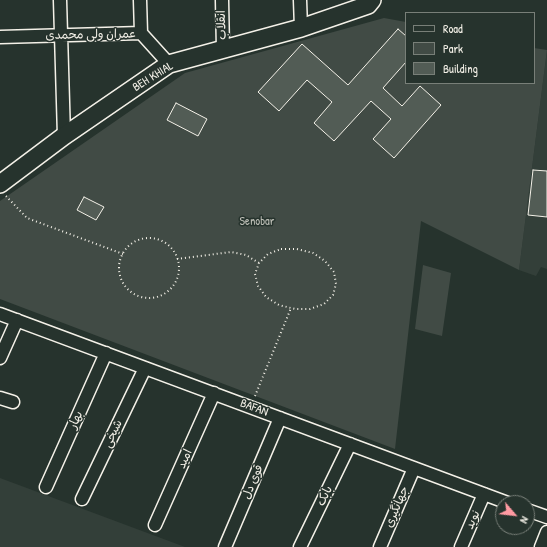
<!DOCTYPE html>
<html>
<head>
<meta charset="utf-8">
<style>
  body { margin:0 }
  #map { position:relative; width:547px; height:547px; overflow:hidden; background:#26332d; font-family:"Patrick Hand",sans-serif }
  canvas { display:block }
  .legend { position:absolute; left:405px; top:12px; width:130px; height:72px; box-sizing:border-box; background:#26332d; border:1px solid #787f78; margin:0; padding:5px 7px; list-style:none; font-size:12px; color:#f4f1e8 }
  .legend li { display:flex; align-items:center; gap:8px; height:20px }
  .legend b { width:20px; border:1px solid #787f78 }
  .north { position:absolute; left:495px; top:495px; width:40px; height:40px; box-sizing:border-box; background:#26332d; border:1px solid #787f78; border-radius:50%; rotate:118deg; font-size:11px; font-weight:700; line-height:16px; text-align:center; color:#f4f1e8 }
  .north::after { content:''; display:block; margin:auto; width:14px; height:18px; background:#ff9aa2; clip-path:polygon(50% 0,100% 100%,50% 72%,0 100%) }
</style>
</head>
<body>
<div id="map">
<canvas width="547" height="547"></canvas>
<ul class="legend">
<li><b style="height:5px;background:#26332d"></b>Road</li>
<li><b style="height:11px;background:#414b45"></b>Park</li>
<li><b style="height:11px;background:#525c55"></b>Building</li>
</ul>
<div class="north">N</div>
</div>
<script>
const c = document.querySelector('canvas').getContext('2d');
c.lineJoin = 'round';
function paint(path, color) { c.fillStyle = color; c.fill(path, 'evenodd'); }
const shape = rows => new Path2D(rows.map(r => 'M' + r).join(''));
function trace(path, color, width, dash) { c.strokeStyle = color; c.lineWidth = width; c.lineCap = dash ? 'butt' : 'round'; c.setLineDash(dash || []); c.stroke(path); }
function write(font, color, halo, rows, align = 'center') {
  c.font = font + ' "Patrick Hand","Playpen Sans Arabic",sans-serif'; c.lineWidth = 3; c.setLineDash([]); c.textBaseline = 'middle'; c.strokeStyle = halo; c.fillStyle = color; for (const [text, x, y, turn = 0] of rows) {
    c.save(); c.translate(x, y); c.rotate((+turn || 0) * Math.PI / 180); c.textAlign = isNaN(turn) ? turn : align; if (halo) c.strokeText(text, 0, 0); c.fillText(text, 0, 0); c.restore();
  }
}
paint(shape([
  [547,50,547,269,541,267,536,276,519,270],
  [0,478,185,547,0,547]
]), '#333f39');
paint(shape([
  [384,18,406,22,406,83,534,83,534,48,547,50,519,270,421,221,395,449,0,299,0,201,185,73],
  [423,265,451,273,442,336,415,329]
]), '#414b45');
const building = shape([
  [398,29,406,36,406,62,383,88,402,106,420,86,441,105,394,158,373,139,391,119,371,101,334,141,314,123,332,102,307,80,279,111,258,92,302,44,348,85,398,29],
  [176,103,207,119,198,136,167,120,176,103],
  [533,170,547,171,547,217,528,215,533,170],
  [84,197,104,207,96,220,77,210,84,197]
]);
paint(building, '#525c55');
trace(building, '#f4f1e8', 1);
const street = shape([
  [60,0,64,136],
  [140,0,141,33],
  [222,0,223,50],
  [300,0,301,28],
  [0,37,141,33,169,64],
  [0,314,508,503],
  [0,358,17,320],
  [0,398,13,402],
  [46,487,106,353],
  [82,499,145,368],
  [527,510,547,517],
  [155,525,214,393],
  [225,547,280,418],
  [300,547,350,444],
  [380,547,414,468],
  [461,547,484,494],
  [541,547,547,532]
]);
const secondary = shape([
  [0,184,64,136,169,64,301,28,368,5,372,0]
]);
trace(street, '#f4f1e8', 15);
trace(secondary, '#f4f1e8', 20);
trace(shape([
  [6,196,27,218,123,254],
  '119 268a30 30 0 1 1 60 0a30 30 0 1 1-60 0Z',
  [281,249,297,249,313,253,325,261,334,272,336,284,333,295,324,304,310,309,295,309,279,305,266,297,258,286,255,274,259,263,268,254,281,249],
  [177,259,231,252,246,255,259,263],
  [255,396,291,308]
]), '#f4f1e8', 2, [1, 3]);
trace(street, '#26332d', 12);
trace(secondary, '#26332d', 17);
write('12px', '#f4f1e8', '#26332d', [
  ["انقلاب",222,25,-92],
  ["عمران ولی محمدی",91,35,-1],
  ["BEH KHIAL",153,77,-32],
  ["BAFAN",254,408,20],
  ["بهار",76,420,-66],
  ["شیخی",113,434,-65],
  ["امید",185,459,-66],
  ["قوی دل",253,482,-67],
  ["بابک",325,496,-64],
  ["جهانگیری",397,507,-67],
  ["نوید",473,520,-66]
]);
write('12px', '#bebfb7', '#26332d', [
  ["Senobar",257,222]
]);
</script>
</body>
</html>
